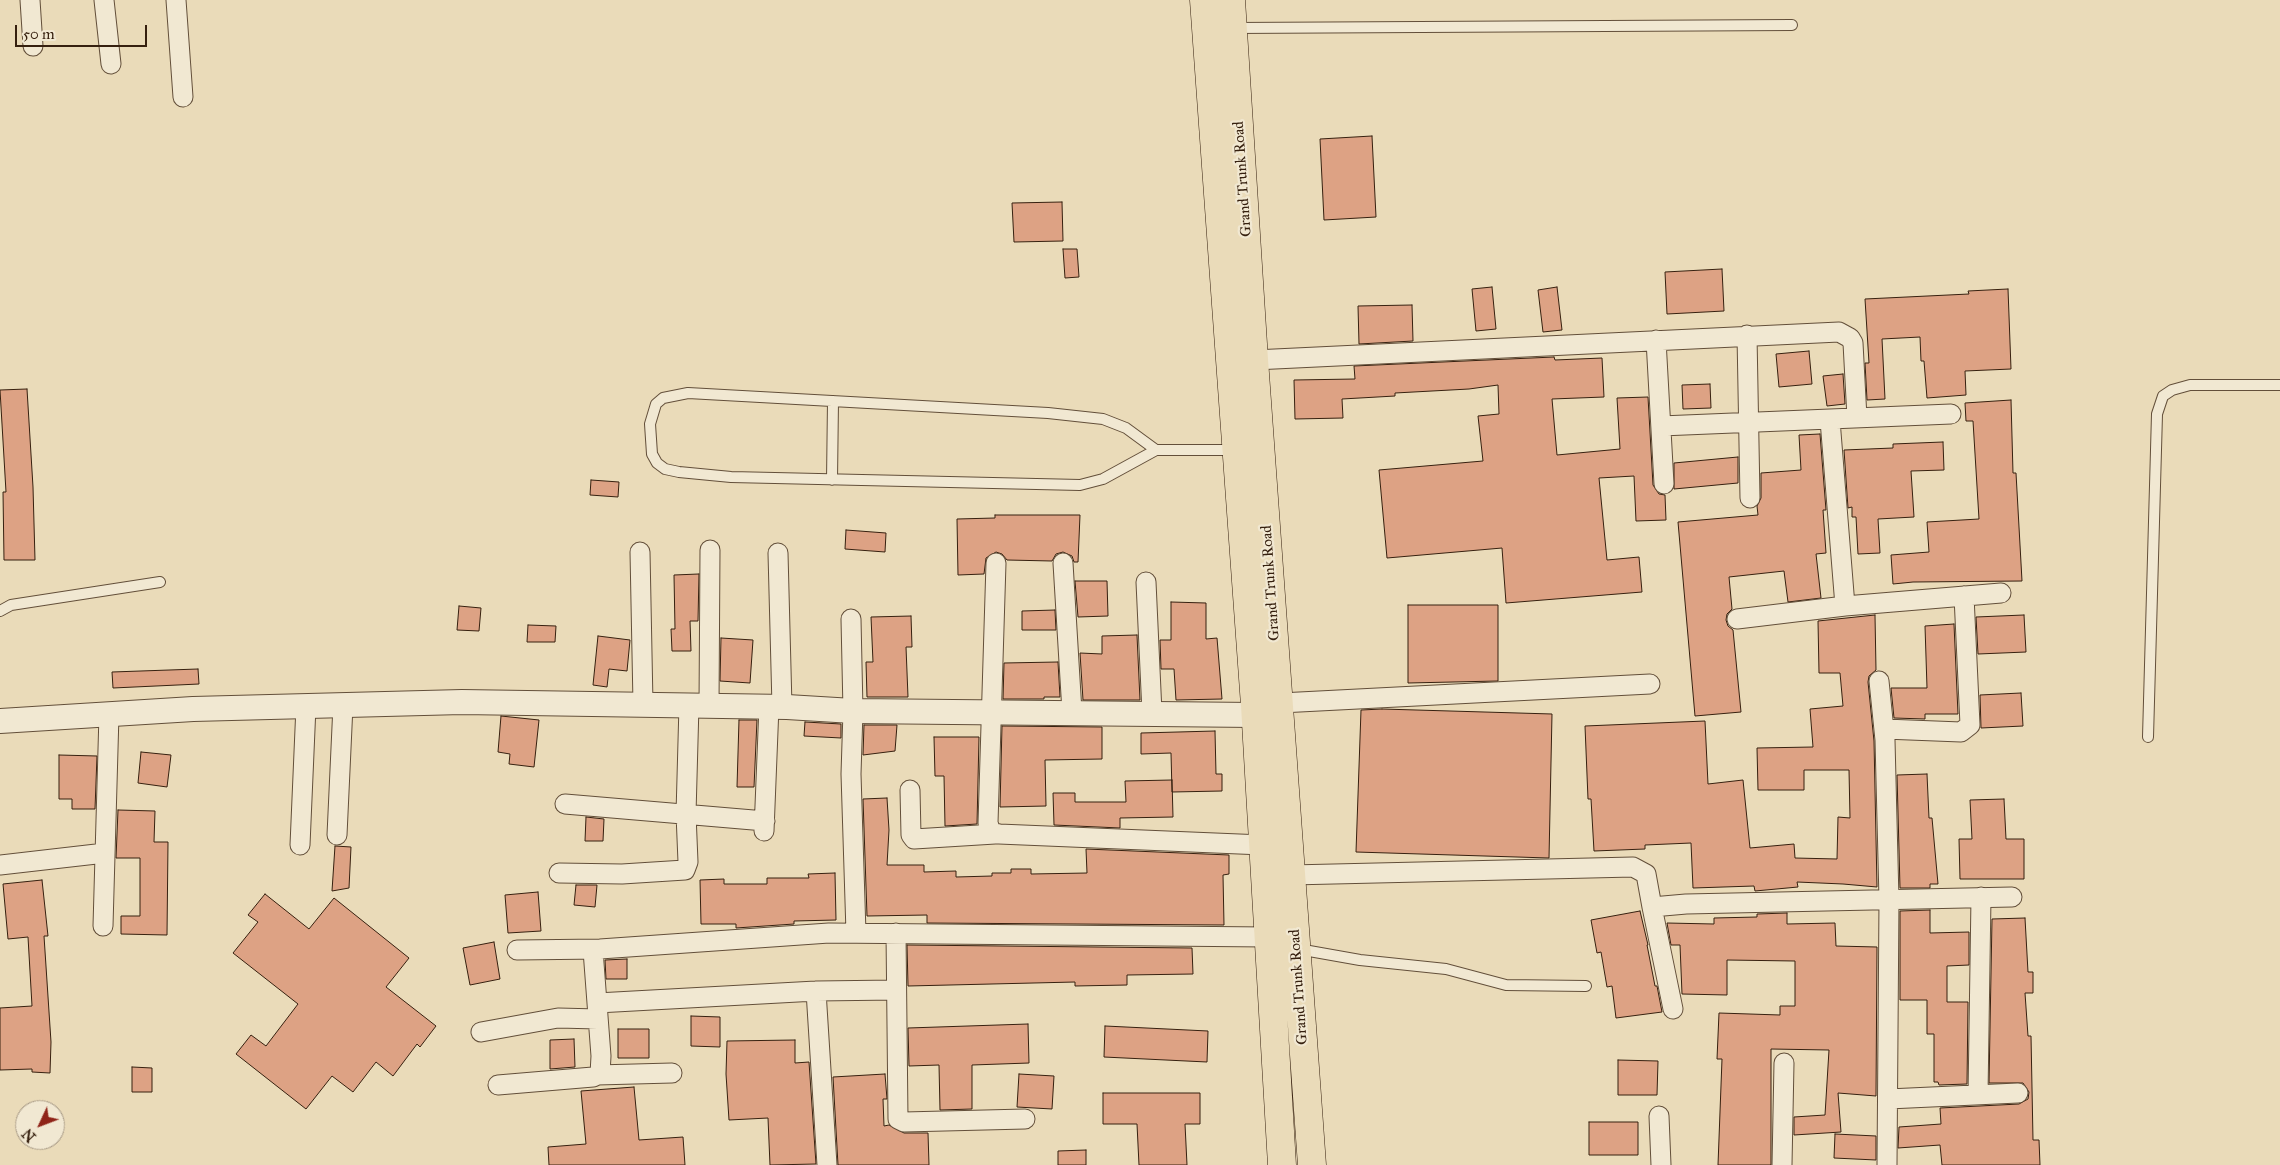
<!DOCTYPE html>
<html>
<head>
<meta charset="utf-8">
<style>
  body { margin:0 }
  #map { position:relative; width:2280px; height:1165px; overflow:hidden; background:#eadbb9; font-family:"IM FELL Great Primer",serif }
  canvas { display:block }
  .north { position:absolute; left:15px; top:1100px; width:50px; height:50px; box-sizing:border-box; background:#f1e8d2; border:1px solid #a69884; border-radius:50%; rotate:227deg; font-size:14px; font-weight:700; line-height:20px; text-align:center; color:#36200f }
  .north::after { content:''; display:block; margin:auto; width:18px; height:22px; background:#8f2418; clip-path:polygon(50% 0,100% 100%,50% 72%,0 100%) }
  .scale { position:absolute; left:15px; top:25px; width:132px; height:22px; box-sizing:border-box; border:2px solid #36200f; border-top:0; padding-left:6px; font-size:15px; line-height:18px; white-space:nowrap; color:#36200f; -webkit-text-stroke:4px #f1e8d2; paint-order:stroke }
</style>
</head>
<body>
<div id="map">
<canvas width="2280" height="1165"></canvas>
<div class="north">N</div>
<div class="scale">50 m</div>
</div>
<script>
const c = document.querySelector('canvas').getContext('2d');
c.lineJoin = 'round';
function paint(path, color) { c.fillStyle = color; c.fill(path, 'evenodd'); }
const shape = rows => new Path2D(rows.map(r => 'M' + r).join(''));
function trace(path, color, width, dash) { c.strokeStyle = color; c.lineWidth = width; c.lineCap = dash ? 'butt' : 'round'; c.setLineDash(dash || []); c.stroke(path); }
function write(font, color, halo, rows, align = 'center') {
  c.font = font + ' "IM FELL Great Primer",serif'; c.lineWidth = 4.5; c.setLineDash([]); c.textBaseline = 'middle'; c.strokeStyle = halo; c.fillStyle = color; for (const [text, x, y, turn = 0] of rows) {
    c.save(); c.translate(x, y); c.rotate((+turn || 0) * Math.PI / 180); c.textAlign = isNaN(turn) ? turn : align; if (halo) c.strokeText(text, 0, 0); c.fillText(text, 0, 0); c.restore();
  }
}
const building = shape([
  [1372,136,1376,217,1324,220,1320,139,1372,136],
  [1062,202,1063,241,1014,242,1012,203,1062,202],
  [1063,249,1077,249,1079,277,1065,278,1063,249],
  [1722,269,1724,311,1667,314,1665,272,1722,269],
  [1492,287,1496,329,1476,331,1472,289,1492,287],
  [1557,287,1562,330,1543,332,1538,290,1557,287],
  [2008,289,2011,369,1965,371,1966,395,1927,398,1924,361,1921,361,1920,337,1882,339,1885,399,1867,400,1865,363,1869,363,1865,299,1969,294,1968,291,2008,289],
  [1412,305,1413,341,1359,344,1358,306,1412,305],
  [1809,351,1812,384,1779,387,1776,354,1809,351],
  [1554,357,1555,360,1602,358,1604,397,1552,399,1557,455,1620,449,1617,398,1648,397,1653,485,1659,494,1665,495,1666,520,1636,521,1634,476,1599,478,1607,560,1639,557,1642,592,1506,603,1502,548,1387,558,1379,470,1483,461,1478,416,1499,414,1498,385,1469,389,1395,393,1395,396,1342,399,1343,418,1295,419,1294,380,1355,379,1354,366,1554,357],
  [1843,374,1845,404,1827,406,1823,376,1843,374],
  [1710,384,1711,408,1683,409,1682,385,1710,384],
  [27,389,33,487,35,560,4,560,3,492,6,492,0,390,27,389],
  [2011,400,2013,473,2016,473,2022,581,1913,582,1893,584,1891,555,1929,552,1927,522,1979,519,1973,421,1966,421,1965,403,2011,400],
  [1820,434,1826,510,1823,510,1826,553,1816,554,1821,598,1788,602,1784,571,1729,577,1732,609,1727,614,1726,620,1728,626,1733,630,1741,712,1695,716,1678,522,1758,515,1757,506,1761,498,1761,473,1801,470,1799,435,1820,434],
  [1943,442,1944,470,1911,471,1914,517,1878,519,1880,553,1858,554,1856,517,1852,517,1852,507,1848,508,1844,450,1893,448,1893,444,1943,442],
  [1738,457,1738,483,1674,489,1674,463,1738,457],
  [591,480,619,482,618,497,590,495,591,480],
  [995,515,1080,515,1078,562,1074,562,1072,556,1063,552,1056,554,1052,561,1007,560,1002,554,996,552,986,558,984,574,958,575,957,519,995,518,995,515],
  [846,530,886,533,885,552,845,549,846,530],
  [699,574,698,621,690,621,691,651,672,651,671,629,675,629,674,575,699,574],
  [1075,581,1107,581,1108,616,1078,617,1075,581],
  [1171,602,1206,603,1206,639,1217,638,1222,699,1176,700,1174,669,1161,669,1160,640,1171,640,1171,602],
  [1408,605,1498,605,1498,681,1408,683,1408,605],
  [459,606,481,608,479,631,457,630,459,606],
  [1055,610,1056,630,1022,630,1022,611,1055,610],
  [1875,615,1876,670,1869,676,1868,682,1874,741,1877,887,1843,884,1797,882,1798,887,1755,891,1754,886,1693,888,1691,843,1645,845,1645,849,1594,851,1591,799,1588,799,1585,726,1705,721,1708,784,1743,780,1750,848,1794,844,1795,858,1837,859,1838,817,1850,818,1849,770,1804,770,1804,790,1758,790,1757,748,1813,747,1810,709,1843,706,1840,673,1819,673,1818,621,1875,615],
  [2024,615,2026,652,1978,654,1976,617,2024,615],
  [911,616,912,647,906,647,908,697,867,697,866,662,873,662,871,617,911,616],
  [1954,624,1958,714,1925,714,1925,719,1894,718,1891,688,1927,688,1925,626,1954,624],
  [528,625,556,626,555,642,527,642,528,625],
  [1137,635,1140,700,1083,700,1080,653,1102,654,1102,636,1137,635],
  [598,636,630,640,627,671,609,669,607,687,593,685,598,636],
  [721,638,753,640,750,683,720,681,721,638],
  [1058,662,1060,697,1044,697,1044,699,1003,699,1004,663,1058,662],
  [198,669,199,684,113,688,112,672,198,669],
  [2021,693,2023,726,1981,728,1980,695,2021,693],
  [1382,709,1552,714,1549,858,1356,852,1361,710,1382,709],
  [501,716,539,720,534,767,509,764,510,754,498,752,501,716],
  [739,720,757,720,754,787,737,787,739,720],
  [805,722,841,724,841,738,804,736,805,722],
  [864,725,897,725,895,751,863,755,864,725],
  [1002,726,1102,727,1102,759,1045,760,1046,806,1000,807,1002,726],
  [1215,731,1216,774,1222,774,1222,791,1172,792,1171,753,1141,754,1141,733,1215,731],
  [934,737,979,737,977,824,945,826,944,776,935,776,934,737],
  [141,752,171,755,167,787,138,783,141,752],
  [59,755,97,756,95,809,72,809,72,799,59,799,59,755],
  [1927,774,1929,818,1932,818,1938,884,1930,884,1930,888,1900,888,1897,775,1927,774],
  [1172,780,1173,817,1120,818,1120,828,1054,825,1053,793,1075,793,1075,802,1126,802,1125,781,1172,780],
  [887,798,889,830,887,865,924,865,924,872,956,871,956,877,992,876,992,873,1011,873,1011,869,1031,869,1031,874,1087,873,1086,849,1229,855,1229,874,1223,875,1224,925,927,923,927,915,867,916,863,799,887,798],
  [2004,799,2006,839,2024,839,2024,879,1960,879,1959,839,1972,839,1970,800,2004,799],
  [118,810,155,811,154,842,168,842,167,935,121,934,121,916,140,916,140,858,116,858,118,810],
  [586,817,604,819,603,841,585,841,586,817],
  [335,846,351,847,349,888,332,891,335,846],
  [835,873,836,920,794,921,794,924,736,928,736,924,701,924,700,880,724,879,724,884,767,884,767,878,809,878,808,874,835,873],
  [42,880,48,936,44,936,51,1042,50,1073,32,1072,32,1069,0,1070,0,1008,32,1006,28,937,8,939,3,884,42,880],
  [576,885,597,885,595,907,574,905,576,885],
  [538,892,541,931,508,933,505,895,538,892],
  [265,894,309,929,334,898,409,958,386,987,436,1026,420,1047,417,1044,393,1076,376,1062,353,1092,332,1076,306,1109,236,1054,251,1035,266,1046,298,1004,233,953,258,922,248,915,265,894],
  [1930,910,1930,933,1969,932,1969,965,1947,966,1947,1002,1968,1002,1967,1084,1939,1085,1938,1082,1934,1082,1934,1034,1927,1034,1927,1000,1900,1000,1900,911,1930,910],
  [1640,911,1648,945,1647,945,1655,986,1657,986,1662,1012,1616,1018,1612,986,1607,987,1601,952,1597,953,1591,920,1640,911],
  [1787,913,1787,924,1835,923,1836,946,1877,947,1876,1096,1838,1093,1841,1132,1794,1135,1794,1117,1825,1115,1829,1050,1771,1049,1771,1165,1718,1165,1722,1059,1717,1059,1719,1013,1780,1015,1780,1006,1795,1006,1795,961,1727,960,1727,995,1682,994,1680,945,1671,945,1667,923,1714,924,1714,918,1757,917,1757,914,1787,913],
  [2025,918,2028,972,2033,972,2033,993,2025,993,2028,1036,2031,1036,2033,1140,2039,1140,2040,1165,1942,1165,1940,1145,1898,1148,1899,1127,1941,1124,1940,1108,2019,1104,2028,1099,2029,1092,2023,1083,1989,1083,1992,919,2025,918],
  [494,942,500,979,470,985,463,948,494,942],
  [907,945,1192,948,1193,974,1127,975,1127,985,1075,986,1075,982,908,986,907,945],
  [627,959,627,979,606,979,605,960,627,959],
  [691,1016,720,1017,720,1047,691,1046,691,1016],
  [1028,1024,1029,1063,972,1065,972,1109,940,1110,939,1065,909,1066,908,1028,1028,1024],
  [1105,1026,1208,1031,1207,1062,1104,1057,1105,1026],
  [618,1029,649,1029,649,1058,618,1058,618,1029],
  [574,1039,575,1067,550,1069,550,1040,574,1039],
  [795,1040,795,1063,809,1062,816,1164,770,1165,768,1118,729,1120,726,1074,727,1041,795,1040],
  [1618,1060,1658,1061,1657,1095,1618,1095,1618,1060],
  [132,1067,152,1068,152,1092,132,1092,132,1067],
  [885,1074,887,1099,883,1099,884,1126,889,1125,904,1133,928,1133,929,1165,838,1165,833,1077,885,1074],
  [1019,1074,1054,1076,1052,1109,1017,1107,1019,1074],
  [634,1087,639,1140,683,1137,685,1165,549,1165,548,1147,586,1144,581,1091,634,1087],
  [1103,1093,1200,1093,1200,1124,1185,1124,1187,1165,1139,1165,1137,1124,1103,1124,1103,1093],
  [1589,1122,1638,1122,1638,1155,1589,1155,1589,1122],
  [1835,1134,1876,1136,1876,1160,1834,1158,1835,1134],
  [1086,1150,1086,1165,1058,1165,1058,1151,1086,1150]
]);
paint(building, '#dda284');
trace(building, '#36200f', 1);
const service = shape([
  [1234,28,1792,25],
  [1156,450,1126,428,1103,419,1048,413,688,393,663,398,656,404,650,424,652,454,657,463,665,469,679,472,731,477,1080,485,1103,479,1156,450,1236,450],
  [832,480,833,401],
  [0,611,11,605,160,582],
  [2148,737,2157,414,2163,396,2172,390,2190,385,2280,385],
  [1298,949,1360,960,1446,969,1506,985,1586,986]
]);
const minor = shape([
  [30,0,33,46],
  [104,0,111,64],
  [176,0,183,97],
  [1747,335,1750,498],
  [1656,340,1664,484],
  [1254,360,1839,332,1850,338,1853,343,1857,418],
  [1830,420,1845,606],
  [1661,426,1951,414],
  [640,552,643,704],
  [778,553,782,707],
  [996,563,988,823,991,832,999,834,1263,845],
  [1063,563,1072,712],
  [1146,582,1152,713],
  [851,619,853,711,851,774,856,933],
  [1737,619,1845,606,2001,593],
  [1879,681,1885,740,1889,900,1887,1165],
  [1280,703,1650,684],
  [709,706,710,550],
  [1884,729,1961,732,1970,725,1964,596],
  [910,790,911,835,914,839,995,834],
  [565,804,765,821],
  [764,831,769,706],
  [337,835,343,705],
  [300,845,306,706],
  [0,865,105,853],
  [559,873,622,874,685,870,688,862,686,814,689,705],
  [1291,875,1633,867,1646,874,1652,907,1686,904,2012,897],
  [1652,907,1673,1009],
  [103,926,109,714],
  [896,933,898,1119,904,1122,1025,1119],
  [517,950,600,949,829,933,1268,937],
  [816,991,827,1165],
  [597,1003,816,991,896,990],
  [481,1032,558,1018,598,1019],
  [597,1075,672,1073],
  [498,1085,593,1077,600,1074,601,1056,593,950],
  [1978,1095,1981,897],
  [1888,1099,2018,1093],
  [1659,1116,1661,1165],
  [1782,1165,1784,1063]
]);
const tertiary = shape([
  [0,721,193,709,462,702,787,707,853,711,1255,715]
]);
const trunk = shape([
  [1204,0,1255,705,1282,1165],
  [1231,0,1254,360,1312,1165]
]);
trace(service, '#634f3a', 12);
trace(minor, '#634f3a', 21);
trace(tertiary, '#634f3a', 26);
trace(trunk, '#36200f', 29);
trace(service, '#f1e8d2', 10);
trace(minor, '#f1e8d2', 19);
trace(tertiary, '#f1e8d2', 24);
trace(trunk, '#eadbb9', 28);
write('15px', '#36200f', '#f1e8d2', [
  ["Grand Trunk Road",1243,179,-94],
  ["Grand Trunk Road",1271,583,-94],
  ["Grand Trunk Road",1299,987,-94]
]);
</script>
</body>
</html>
